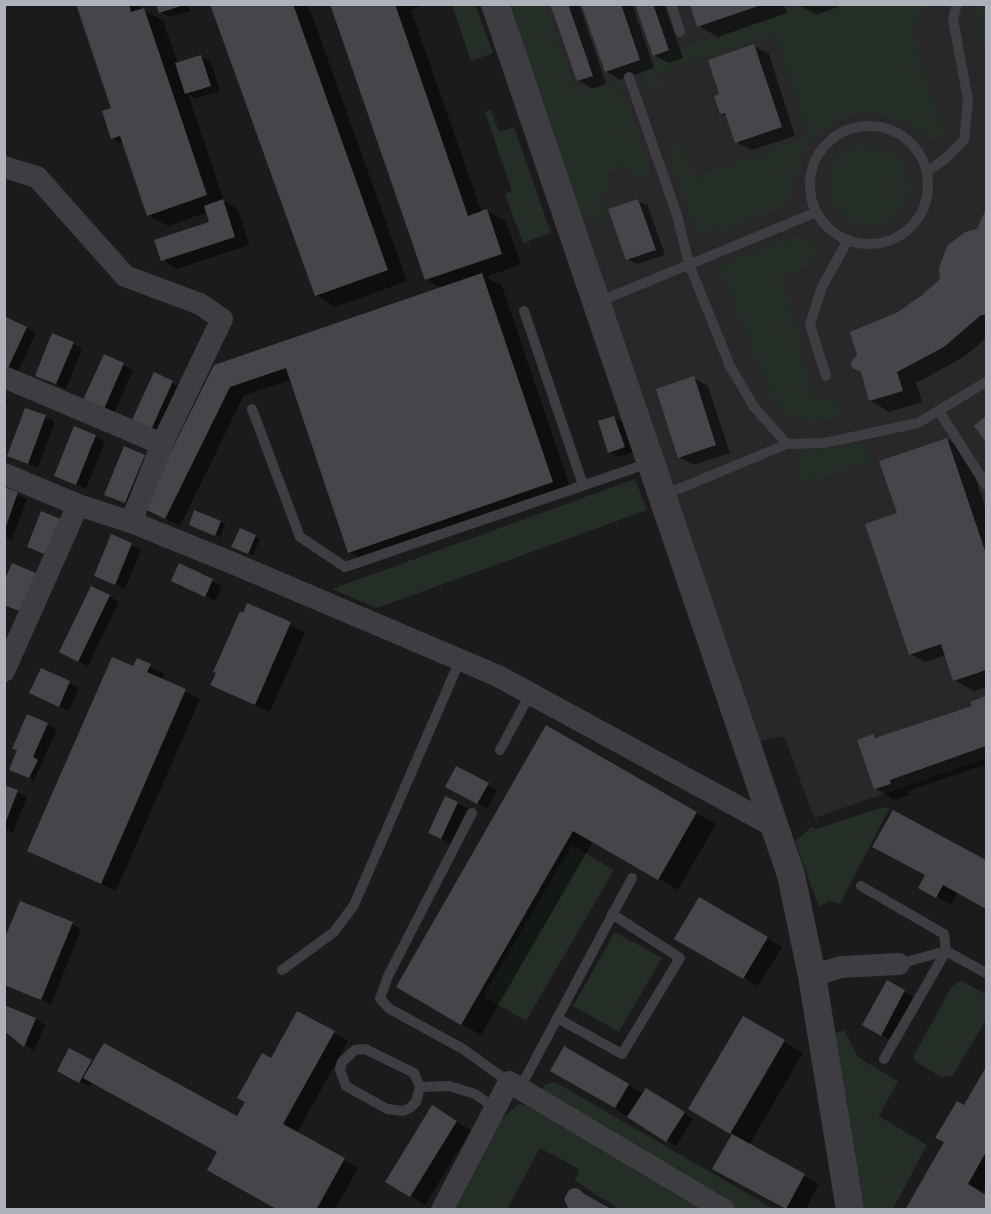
<!DOCTYPE html>
<html>
<head>
<meta charset="utf-8">
<style>
  body { margin:0 }
  #map { position:relative; width:991px; height:1214px; overflow:hidden; background:#1b1b1d; font-family:"Sofia Sans Condensed",sans-serif }
  canvas { display:block }
  .frame { position:absolute; inset:0; border:6px solid #afb1bb; pointer-events:none }
</style>
</head>
<body>
<div id="map">
<canvas width="991" height="1214"></canvas>
<div class="frame"></div>
</div>
<script>
const c = document.querySelector('canvas').getContext('2d');
c.lineJoin = 'round';
function paint(path, color) { c.fillStyle = color; c.fill(path, 'evenodd'); }
const shape = rows => new Path2D(rows.map(r => 'M' + r).join(''));
function trace(path, color, width, dash) { c.strokeStyle = color; c.lineWidth = width; c.lineCap = dash ? 'butt' : 'round'; c.setLineDash(dash || []); c.stroke(path); }
paint(shape([
  [507,5,986,5,986,759,814,818,784,736,759,741]
]), '#28272a');
paint(shape([
  [805,4,928,5,921,12,915,30,918,49,944,129,940,136,928,139,905,122,873,111,844,117,813,137,803,152,788,201,781,207,724,229,703,232,698,230,690,217,668,153,672,149,680,146,684,149,695,178,809,137,774,34,658,74,663,91,646,89,641,69,644,64,654,59],
  [452,5,475,5,493,53,471,61],
  [507,5,546,5,577,92,619,78,652,175,634,181,628,165,608,172,614,188,600,193,609,218,596,223,579,212],
  [975,5,986,5,986,49,984,49],
  [491,110,499,132,514,127,551,233,523,243,505,194,512,191,485,112],
  '829 185a40 40 0 1 1 80 0a40 40 0 1 1-80 0Z',
  [802,235,814,241,816,254,808,265,783,276,815,400,838,400,841,416,815,421,797,419,783,411,773,400,720,269,723,264],
  [862,444,870,450,873,461,802,482,797,466,801,455,813,450],
  [635,479,647,510,377,608,332,589],
  [884,807,889,809,840,904,829,901,819,907,795,841,812,827,816,829],
  [572,845,614,870,526,1021,483,996],
  [615,932,662,958,619,1032,573,1006],
  [961,981,986,994,986,1020,953,1075,941,1077,916,1062,913,1057,952,986],
  [844,1030,858,1057,898,1081,879,1116,927,1145,893,1209,862,1209,828,1036],
  [555,1082,774,1209,737,1209,547,1098,542,1090,545,1085],
  [519,1104,532,1106,711,1209,619,1209,575,1181,579,1169,540,1148,507,1209,452,1210,501,1119]
]), '#252d27');
paint(shape([
  [78,4,140,4,142,10,163,20,178,64,201,56,211,62,220,91,196,98,188,94,224,201,238,209,249,245,177,269,163,260,211,223,208,212,168,226,148,215,125,145,112,138,113,109],
  [158,4,188,4,191,11,170,17,160,12],
  [212,4,308,4,407,281,335,307,316,295],
  [331,4,426,4,411,10,482,213,487,211,506,222,521,264,486,277,502,286,572,493,369,563,349,552,291,380,244,395,180,526,160,516,215,366,442,289,427,279],
  [551,4,579,4,606,84,593,89,578,80],
  [582,4,632,4,654,68,620,80,606,71],
  [637,4,664,4,683,58,669,63,654,55],
  [691,4,784,4,787,13,718,37,699,26],
  [798,4,845,4,816,15],
  [754,46,769,54,795,136,751,150,737,142,728,117,721,113,721,95],
  [638,201,648,206,665,255,637,264,627,259],
  [986,212,986,338,964,357,916,383,922,402,889,412,870,400,899,313,941,280,978,230],
  [6,319,36,333,17,374,4,368],
  [73,343,82,349,66,389,37,375],
  [104,356,133,370,114,414,95,405],
  [154,374,182,388,161,435,142,427],
  [693,378,708,386,730,453,694,465,679,457],
  [4,399,8,401,4,410],
  [45,417,55,422,38,468,9,456],
  [614,418,624,423,634,452,619,457,609,452],
  [95,436,105,442,86,489,56,475],
  [947,439,966,450,986,510,986,687,974,691,954,680,946,655,925,662,910,654],
  [125,448,154,462,135,507,106,494],
  [4,489,27,499,12,540,4,537],
  [220,522,225,524,220,537,195,527],
  [240,530,260,539,253,555,237,549],
  [112,536,141,550,125,589,104,578],
  [180,565,222,586,215,601,182,586],
  [109,596,119,602,88,666,70,657],
  [248,605,305,632,270,712,212,684],
  [138,660,165,674,162,680,200,699,116,891,29,851],
  [42,670,79,688,69,711,41,698],
  [986,698,986,764,908,791,910,795,894,800,875,788,874,735,879,738,974,706,972,702],
  [47,724,57,730,34,780,15,771],
  [547,727,716,824,678,890,593,841,481,1035,398,987],
  [457,768,497,790,487,809,447,786],
  [4,786,27,797,13,832,4,829],
  [457,803,467,808,451,844,440,838],
  [893,812,986,862,986,908,958,892,951,905,935,896],
  [700,899,782,947,758,986,676,939],
  [72,924,81,929,51,1004,4,985,4,944],
  [887,982,914,997,891,1040,864,1025],
  [298,1013,348,1041,297,1133,358,1168,335,1210,281,1210,219,1151,92,1082,90,1087,69,1076,70,1050,94,1063,238,1118],
  [744,1018,803,1053,749,1145,819,1184,805,1210,789,1210,714,1168,733,1134,690,1109],
  [36,1019,45,1025,34,1051,4,1029],
  [565,1048,644,1094,656,1095,693,1119,676,1146,552,1070],
  [986,1070,986,1185,982,1194,986,1197,986,1210,906,1210],
  [432,1107,471,1130,425,1205,410,1196]
]), '#0007');
paint(shape([
  [76,4,129,4,131,12,144,8,207,195,147,216,120,136,111,139,102,111,111,108],
  [156,4,184,4,184,5,159,13],
  [210,4,293,4,388,270,315,296],
  [330,4,395,4,468,216,487,209,502,254,425,280],
  [550,4,568,4,593,76,577,81],
  [581,4,621,4,640,60,605,72],
  [635,4,653,4,669,50,653,56],
  [690,4,761,4,761,5,697,27],
  [754,44,782,127,735,143,725,113,720,114,714,96,719,94,708,60],
  [201,55,211,86,185,94,175,63],
  [223,199,235,237,161,261,154,240,209,222,204,206],
  [638,199,656,250,626,260,608,209],
  [986,209,986,315,981,315,944,347,897,372,903,391,869,401,861,372,852,368,851,363,857,355,850,332,898,312,922,295,940,279,939,268,947,246,965,232,977,229],
  [482,273,553,482,348,553,286,368,230,387,165,519,143,508,214,365],
  [6,317,27,327,7,370,4,369],
  [52,333,74,342,56,384,35,376],
  [104,354,124,363,104,409,83,400],
  [154,372,173,381,151,430,131,422],
  [694,376,716,445,678,458,656,389],
  [25,408,46,415,28,464,7,456],
  [614,416,625,447,608,453,598,421],
  [986,416,986,442,974,426],
  [74,426,96,435,76,485,54,476],
  [947,438,986,554,986,670,953,681,941,644,909,655,865,524,897,513,879,461],
  [124,446,145,455,125,503,104,495],
  [4,487,18,492,5,529,4,529],
  [194,510,221,521,215,536,189,525],
  [41,511,61,519,47,555,27,547],
  [240,528,256,535,248,554,231,547],
  [111,534,132,543,115,585,94,576],
  [12,563,38,574,22,612,4,605,4,582],
  [179,563,213,579,205,597,171,581],
  [91,586,110,595,78,662,59,652],
  [247,603,291,622,255,705,210,685,216,673,213,672,240,611,243,613],
  [112,657,133,666,137,658,151,664,147,672,186,689,101,884,27,851],
  [41,668,70,681,59,707,29,693],
  [986,696,986,746,890,780,891,784,874,789,857,740,874,734,875,738,972,706,970,702],
  [27,714,48,723,33,757,38,760,29,778,9,770,17,750,12,749],
  [546,725,697,812,658,880,573,831,461,1025,396,987],
  [456,766,489,783,477,804,445,787],
  [4,785,18,790,5,824,4,824],
  [445,796,458,802,441,839,428,833],
  [893,810,986,860,986,909,943,885,936,898,918,888,925,875,872,847],
  [699,897,768,937,743,979,674,939],
  [20,901,73,922,41,1000,4,985,4,940],
  [887,980,905,990,881,1036,862,1025],
  [4,1005,36,1018,24,1047,4,1031],
  [297,1011,335,1031,283,1124,345,1158,316,1210,278,1210,207,1170,217,1152,83,1078,104,1043,237,1116,245,1102,237,1098,262,1053,271,1058],
  [743,1016,785,1040,730,1134,688,1109],
  [564,1046,629,1084,615,1108,550,1071],
  [69,1048,92,1060,79,1083,57,1071],
  [986,1067,986,1152,968,1184,986,1195,986,1210,905,1210,944,1142,935,1138,957,1101,964,1105],
  [646,1088,685,1112,666,1142,627,1117],
  [432,1105,457,1121,410,1197,385,1182],
  [732,1134,805,1174,786,1209,712,1169],
  [574,1188,579,1189,584,1194,613,1210,569,1210,564,1199,569,1190]
]), '#46464a');
trace(shape([
  [671,4,680,32],
  [629,77,677,215,689,264,730,366,754,407,787,444,824,443,918,423,986,382],
  '810 185a59 59 0 1 1 118 0a59 59 0 1 1-118 0Z',
  [927,171,944,160,964,140,968,100,953,19,957,4],
  [598,302,817,212],
  [524,311,583,485],
  [826,376,810,325,822,287,848,240],
  [252,409,300,537,345,567,649,463],
  [939,411,986,485],
  [664,495,787,444],
  [500,750,530,694],
  [472,813,388,976,380,999,390,1009,463,1049,509,1082],
  [861,886,944,934,946,951,884,1059],
  [899,964,946,951,986,973],
  [282,970,334,932,354,905,460,660],
  [557,1018,622,1054,680,958,612,914],
  [365,1049,414,1073,420,1087,416,1102,410,1108,403,1111,387,1109,346,1086,340,1070,342,1062,355,1050,365,1049],
  [420,1087,449,1086,475,1094,495,1108],
  [520,1088,632,878]
]), '#3d3d42', 10);
trace(shape([
  [4,167,37,177,125,276,200,304,222,319,162,444,131,522],
  [4,377,162,444],
  [4,474,78,505,131,522,230,562,498,676,777,828],
  [4,671,78,505],
  [812,976,841,967,899,964],
  [442,1210,509,1082,724,1210]
]), '#3d3d42', 22);
trace(shape([
  [495,4,791,875,812,976,850,1210]
]), '#3d3d42', 28);
</script>
</body>
</html>
